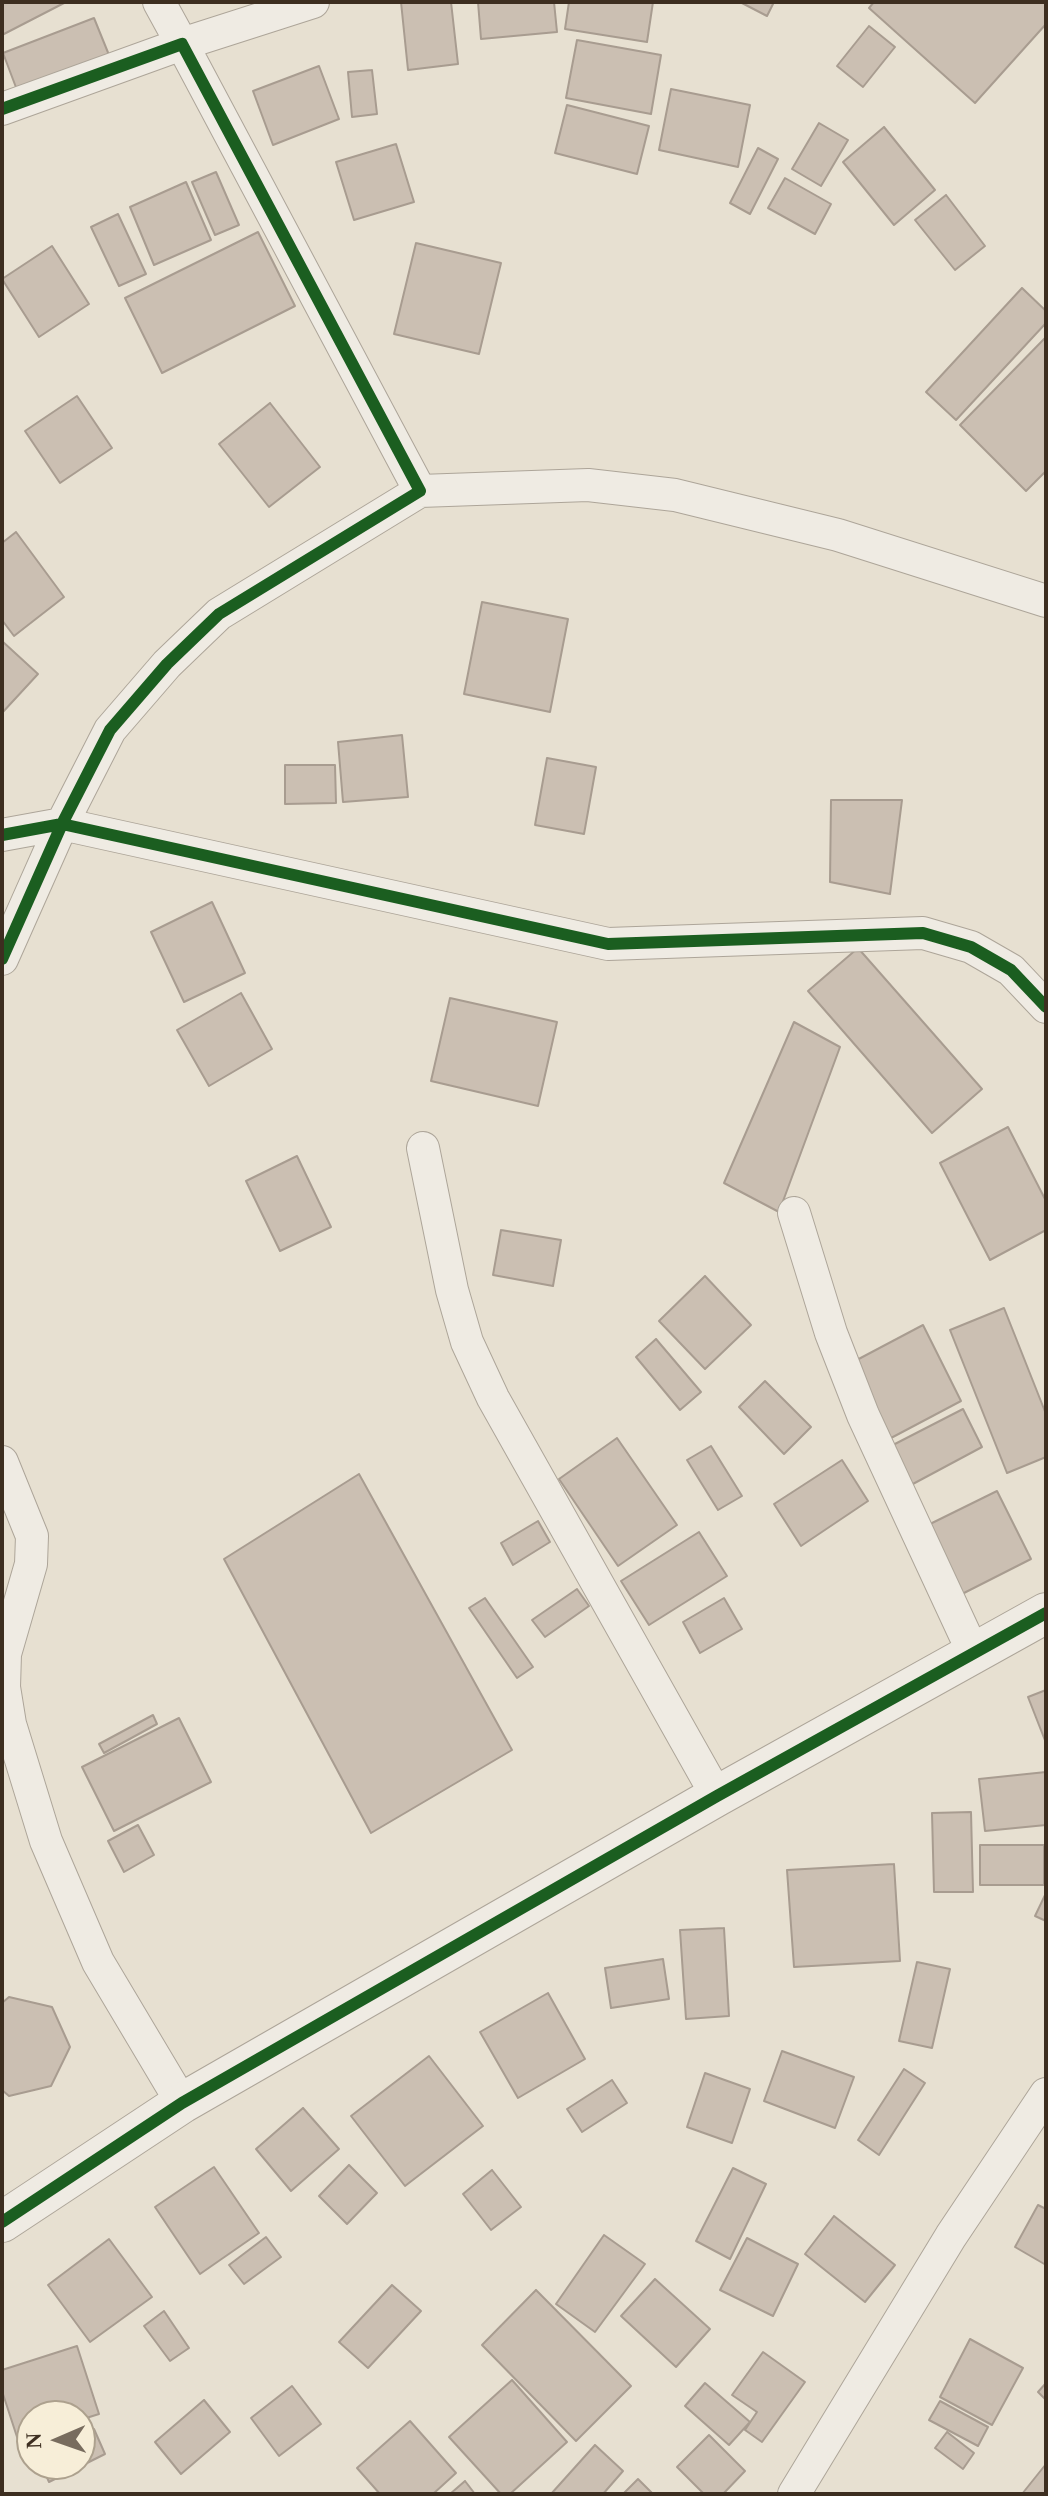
<!DOCTYPE html>
<html>
<head>
<meta charset="utf-8">
<style>
  body { margin:0 }
  #map { position:relative; width:1048px; height:2496px; overflow:hidden; background:#e7e0d1; font-family:Georgia,serif }
  canvas { display:block }
  .frame { position:absolute; inset:0; border:4px solid #3d2e20; pointer-events:none }
  .north { position:absolute; left:16px; top:2400px; width:80px; height:80px; box-sizing:border-box; background:#f7eed8; border:2px solid #ada18e; border-radius:50%; rotate:268deg; font-size:22px; font-weight:700; line-height:32px; text-align:center; color:#3d2e20 }
  .north::after { content:''; display:block; margin:auto; width:28px; height:36px; background:#786c5e; clip-path:polygon(50% 0,100% 100%,50% 72%,0 100%) }
</style>
</head>
<body>
<div id="map">
<canvas width="1048" height="2496"></canvas>
<div class="frame"></div>
<div class="north">N</div>
</div>
<script>
const c = document.querySelector('canvas').getContext('2d');
c.lineJoin = 'round';
function paint(path, color) { c.fillStyle = color; c.fill(path, 'evenodd'); }
const shape = rows => new Path2D(rows.map(r => 'M' + r).join(''));
function trace(path, color, width, dash) { c.strokeStyle = color; c.lineWidth = width; c.lineCap = dash ? 'butt' : 'round'; c.setLineDash(dash || []); c.stroke(path); }
const building = shape([
  [2,2,66,2,2,35,2,2],
  [401,2,451,2,458,64,408,70,401,2],
  [478,2,554,2,557,32,481,39,478,2],
  [569,2,653,2,647,42,565,29,569,2],
  [740,2,774,2,767,16,740,2],
  [874,2,1043,2,1046,4,1046,24,975,103,869,8,874,2],
  [94,18,109,55,17,90,3,53,94,18],
  [869,26,895,47,863,87,837,66,869,26],
  [577,40,661,55,651,114,566,98,577,40],
  [319,66,339,119,273,145,253,91,319,66],
  [372,70,377,114,352,117,348,72,372,70],
  [671,89,750,105,738,167,659,150,671,89],
  [567,105,649,126,637,174,555,153,567,105],
  [819,123,848,140,821,186,792,169,819,123],
  [884,127,935,190,894,225,843,162,884,127],
  [396,144,414,202,354,220,336,162,396,144],
  [758,148,778,159,750,214,730,203,758,148],
  [216,172,239,225,215,235,192,182,216,172],
  [785,178,831,204,815,234,768,208,785,178],
  [186,182,211,240,154,265,130,207,186,182],
  [946,195,985,246,955,270,915,220,946,195],
  [118,214,146,274,119,286,91,227,118,214],
  [258,232,295,306,162,373,125,298,258,232],
  [416,243,501,263,479,354,394,334,416,243],
  [52,246,89,304,39,337,2,279,52,246],
  [1022,288,1046,311,1046,323,956,420,926,392,1022,288],
  [1046,337,1046,471,1026,491,960,425,1046,337],
  [77,396,112,448,60,483,25,431,77,396],
  [270,403,320,467,269,507,219,444,270,403],
  [16,532,64,597,14,636,2,620,2,543,16,532],
  [482,602,568,619,550,712,464,694,482,602],
  [2,641,38,674,2,713,2,641],
  [402,735,408,797,343,802,338,742,402,735],
  [547,758,596,767,584,834,535,825,547,758],
  [285,765,335,765,336,803,285,804,285,765],
  [831,800,902,800,890,894,830,882,831,800],
  [212,902,245,973,184,1002,151,932,212,902],
  [858,948,982,1089,932,1133,808,991,858,948],
  [241,993,272,1049,209,1086,177,1030,241,993],
  [450,998,557,1022,538,1106,431,1081,450,998],
  [794,1022,840,1047,779,1212,724,1183,794,1022],
  [1008,1127,1046,1201,1046,1230,990,1260,940,1163,1008,1127],
  [297,1156,331,1227,280,1251,246,1181,297,1156],
  [501,1230,561,1240,553,1286,493,1275,501,1230],
  [705,1276,751,1325,705,1369,659,1321,705,1276],
  [1004,1308,1046,1414,1046,1457,1007,1473,950,1330,1004,1308],
  [923,1325,961,1401,891,1438,853,1362,923,1325],
  [656,1339,701,1392,680,1410,636,1357,656,1339],
  [765,1381,811,1427,784,1454,739,1407,765,1381],
  [963,1409,982,1447,911,1485,891,1446,963,1409],
  [617,1438,677,1525,618,1566,559,1479,617,1438],
  [711,1446,742,1496,718,1510,687,1460,711,1446],
  [842,1460,868,1501,801,1546,774,1504,842,1460],
  [359,1474,512,1750,371,1833,224,1559,359,1474],
  [997,1491,1031,1559,962,1594,928,1525,997,1491],
  [538,1521,550,1542,513,1565,501,1543,538,1521],
  [699,1532,727,1576,649,1625,621,1581,699,1532],
  [577,1589,589,1606,545,1637,532,1620,577,1589],
  [485,1598,533,1667,517,1678,469,1608,485,1598],
  [724,1598,742,1629,700,1653,683,1622,724,1598],
  [1046,1690,1046,1743,1028,1697,1046,1690],
  [153,1715,157,1724,104,1753,99,1744,153,1715],
  [179,1718,211,1782,114,1831,82,1767,179,1718],
  [1046,1772,1046,1825,985,1831,979,1779,1046,1772],
  [971,1812,973,1892,934,1892,932,1813,971,1812],
  [138,1825,154,1855,124,1872,108,1841,138,1825],
  [980,1845,1044,1845,1044,1885,980,1885,980,1845],
  [894,1864,900,1961,794,1967,787,1870,894,1864],
  [1046,1893,1046,1921,1035,1916,1046,1893],
  [724,1928,729,2016,686,2019,680,1930,724,1928],
  [663,1959,669,1999,611,2008,605,1968,663,1959],
  [917,1962,950,1969,932,2048,899,2041,917,1962],
  [548,1993,585,2059,518,2098,480,2032,548,1993],
  [9,1997,52,2007,70,2047,51,2086,9,2096,2,2090,2,2003,9,1997],
  [782,2051,854,2077,835,2128,764,2101,782,2051],
  [429,2056,483,2126,405,2186,351,2116,429,2056],
  [904,2069,925,2083,879,2155,858,2140,904,2069],
  [705,2073,750,2089,732,2143,687,2127,705,2073],
  [612,2080,627,2103,582,2132,567,2109,612,2080],
  [303,2108,339,2149,291,2191,256,2149,303,2108],
  [349,2165,377,2193,347,2224,319,2196,349,2165],
  [214,2167,259,2233,200,2274,155,2207,214,2167],
  [733,2168,766,2184,730,2259,696,2241,733,2168],
  [492,2170,521,2207,491,2230,463,2194,492,2170],
  [1038,2205,1046,2209,1046,2265,1015,2247,1038,2205],
  [834,2216,895,2265,865,2302,805,2254,834,2216],
  [604,2235,645,2264,595,2332,556,2304,604,2235],
  [266,2237,281,2257,244,2284,229,2265,266,2237],
  [747,2238,798,2264,773,2316,720,2290,747,2238],
  [109,2239,152,2297,90,2342,48,2285,109,2239],
  [655,2279,710,2329,676,2367,621,2316,655,2279],
  [392,2285,421,2311,368,2368,339,2342,392,2285],
  [536,2290,631,2386,576,2441,482,2345,536,2290],
  [164,2311,189,2348,170,2361,144,2326,164,2311],
  [970,2339,1023,2368,992,2425,940,2397,970,2339],
  [77,2346,99,2414,80,2420,80,2416,32,2416,32,2436,18,2440,2,2391,2,2370,77,2346],
  [763,2352,805,2382,762,2442,745,2430,757,2412,732,2395,763,2352],
  [512,2380,567,2442,510,2494,501,2494,449,2437,512,2380],
  [705,2383,750,2422,729,2445,685,2406,705,2383],
  [1046,2383,1046,2400,1038,2392,1046,2383],
  [292,2386,321,2424,279,2456,251,2418,292,2386],
  [204,2400,230,2432,181,2474,155,2442,204,2400],
  [940,2401,988,2427,978,2446,929,2420,940,2401],
  [410,2421,456,2473,433,2494,380,2494,357,2468,410,2421],
  [94,2429,105,2454,49,2482,41,2464,80,2464,80,2435,94,2429],
  [947,2432,974,2453,963,2469,935,2448,947,2432],
  [709,2435,745,2471,723,2494,704,2494,677,2467,709,2435],
  [595,2445,623,2471,603,2494,551,2494,595,2445],
  [1046,2464,1046,2494,1022,2494,1046,2464],
  [638,2479,653,2494,623,2494,638,2479],
  [465,2481,475,2494,450,2494,465,2481]
]);
paint(building, '#cbbfb2');
trace(building, '#a89c90', 2);
const minor = shape([
  [159,2,182,44,313,2],
  [2,109,182,44,420,491,219,614,167,664,110,730,62,824,2,959],
  [420,491,588,485,675,495,838,535,1046,601],
  [2,835,62,824,608,944,923,933,971,947,1011,970,1046,1007],
  [423,1148,452,1290,467,1342,493,1398,717,1796],
  [794,1213,831,1333,863,1415,973,1652],
  [2,1462,32,1536,31,1564,5,1654,4,1687,10,1724,46,1841,98,1962,182,2103],
  [794,2494,951,2236,1046,2094]
]);
const tertiary = shape([
  [2,2222,182,2103,717,1796,1046,1613]
]);
trace(minor, '#ada599', 34);
trace(tertiary, '#ada599', 42);
trace(minor, '#efebe3', 32);
trace(tertiary, '#efebe3', 40);
trace(shape([
  [2,109,182,44,420,491,219,614,167,664,110,730,62,824,2,959],
  [2,835,62,824,608,944,923,933,971,947,1011,970,1046,1007],
  [2,2222,182,2103,717,1796,1046,1613]
]), '#1b5e20', 12);
</script>
</body>
</html>
